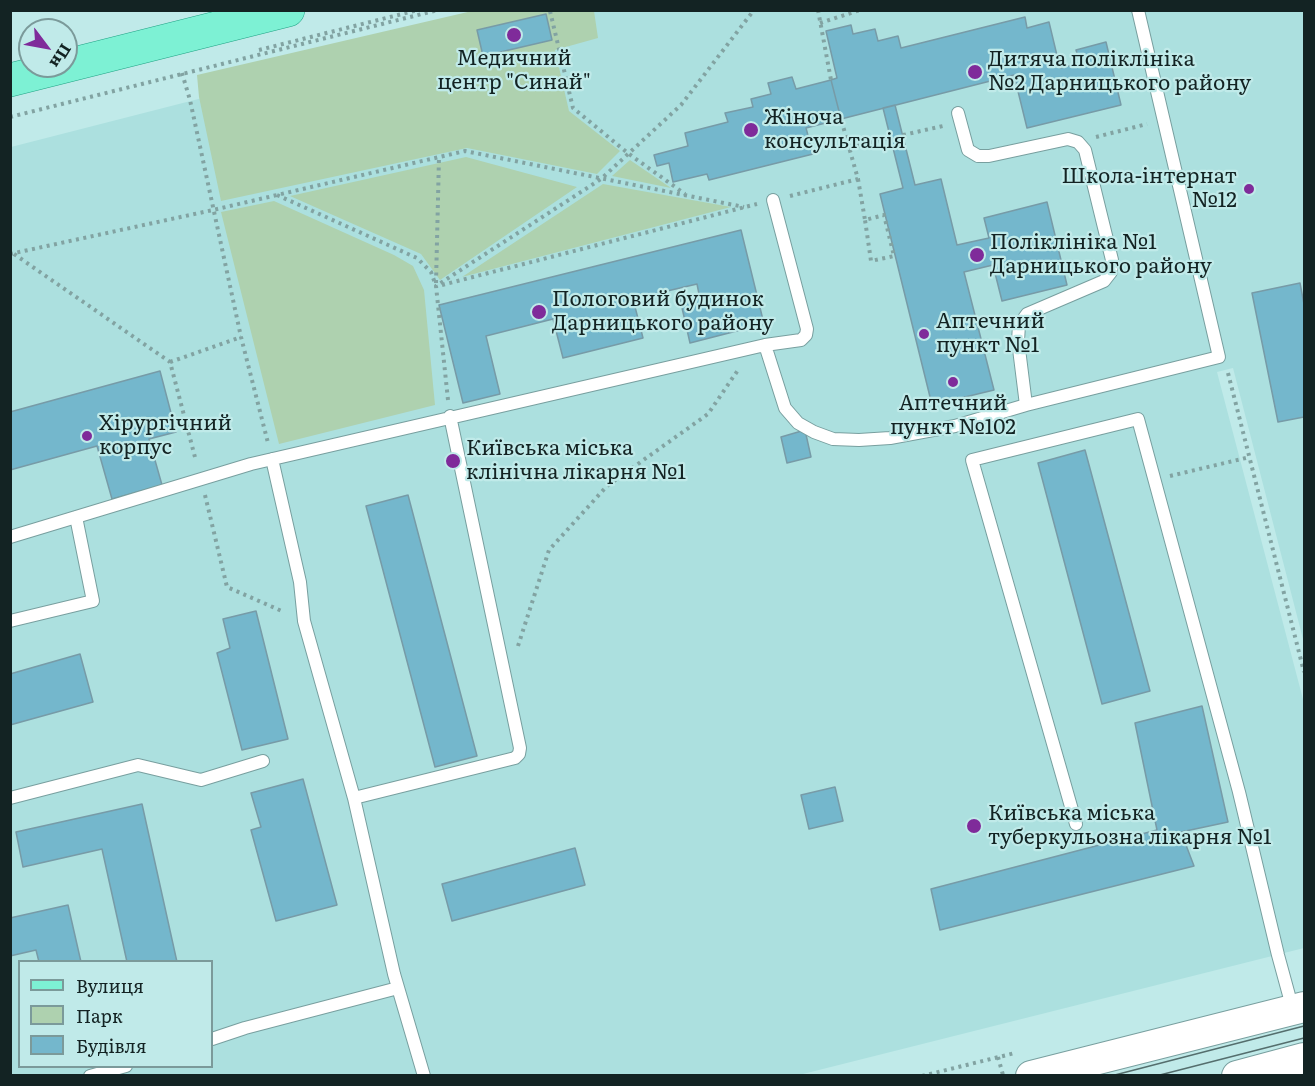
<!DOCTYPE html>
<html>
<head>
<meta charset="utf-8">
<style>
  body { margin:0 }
  #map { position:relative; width:1315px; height:1086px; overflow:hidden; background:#c0eae9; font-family:Literata,serif }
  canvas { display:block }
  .frame { position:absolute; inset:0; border:12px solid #132323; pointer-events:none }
  .legend { position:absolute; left:18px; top:960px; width:195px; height:108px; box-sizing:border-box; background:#c0eae9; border:2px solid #7b9a9a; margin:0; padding:8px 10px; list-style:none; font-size:18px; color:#132323 }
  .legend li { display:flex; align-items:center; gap:12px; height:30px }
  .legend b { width:30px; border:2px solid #7b9a9a }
  .north { position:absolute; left:18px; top:18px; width:60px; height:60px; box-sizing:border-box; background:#c0eae9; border:2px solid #7b9a9a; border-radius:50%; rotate:122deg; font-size:16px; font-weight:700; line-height:24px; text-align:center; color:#132323 }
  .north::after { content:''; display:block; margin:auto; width:21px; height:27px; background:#7f2b9a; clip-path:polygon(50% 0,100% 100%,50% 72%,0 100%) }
</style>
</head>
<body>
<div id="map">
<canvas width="1315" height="1086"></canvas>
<div class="frame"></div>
<ul class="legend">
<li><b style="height:8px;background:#7df1d4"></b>Вулиця</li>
<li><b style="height:16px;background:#aed1af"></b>Парк</li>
<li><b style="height:16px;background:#74b7cc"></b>Будівля</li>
</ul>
<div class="north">Пн</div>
</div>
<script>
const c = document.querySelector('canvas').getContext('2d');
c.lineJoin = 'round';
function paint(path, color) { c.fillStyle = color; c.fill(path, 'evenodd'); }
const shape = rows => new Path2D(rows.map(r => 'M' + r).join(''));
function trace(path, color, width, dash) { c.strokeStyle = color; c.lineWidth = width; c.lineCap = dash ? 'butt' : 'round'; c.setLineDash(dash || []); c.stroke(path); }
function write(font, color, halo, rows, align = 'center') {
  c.font = font + ' Literata,serif'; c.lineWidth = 4.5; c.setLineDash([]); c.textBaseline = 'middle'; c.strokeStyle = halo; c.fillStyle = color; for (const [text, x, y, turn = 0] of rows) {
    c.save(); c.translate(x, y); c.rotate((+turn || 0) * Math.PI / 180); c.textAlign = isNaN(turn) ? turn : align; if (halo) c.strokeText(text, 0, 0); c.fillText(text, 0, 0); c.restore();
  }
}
paint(shape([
  [542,11,1304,11,1304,643,1233,368,1217,372,1304,703,1304,948,799,1075,11,1076,11,147],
  [20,962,212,962,212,1066,20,1066]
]), '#ace0df');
paint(shape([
  [472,11,594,11,598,38,555,50,569,111,620,151,597,174,467,148,221,201,199,97,197,75],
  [466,157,577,187,440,280,421,254,290,196],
  [630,160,671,188,612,176],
  [603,184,731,207,462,277],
  [274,201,394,255,413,266,424,290,435,405,279,444,221,212]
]), '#aed1af');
const building = shape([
  [546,14,552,40,483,56,477,30,546,14],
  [1025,17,1027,28,1049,22,1060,68,1080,63,1076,50,1106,42,1121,105,1027,128,1014,75,841,119,831,80,837,78,826,31,851,25,853,34,875,29,878,41,898,36,901,48,1025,17],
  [792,77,796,89,831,80,841,119,806,128,813,154,709,180,707,174,673,182,669,163,657,166,654,155,688,146,685,133,728,122,725,113,753,107,751,99,771,94,768,83,792,77],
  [895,105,915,185,941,179,957,245,989,238,984,218,1047,202,1067,285,1002,301,993,265,964,272,994,390,932,405,880,194,903,188,883,108,895,105],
  [741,230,764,324,690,343,680,299,699,294,697,284,633,299,643,338,563,358,553,319,486,336,500,394,463,403,439,305,741,230],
  [1300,283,1304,304,1304,417,1278,422,1252,293,1300,283],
  [160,371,176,432,149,439,162,485,112,499,97,446,10,470,10,412,160,371],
  [805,430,811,457,787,463,781,437,805,430],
  [1085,450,1150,691,1102,704,1038,463,1085,450],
  [408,495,477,756,435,767,366,506,408,495],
  [256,611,288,739,242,750,217,653,230,648,223,619,256,611],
  [80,654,93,702,10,725,10,674,80,654],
  [1202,706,1228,822,1181,832,1194,866,940,930,931,889,1157,830,1135,723,1202,706],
  [303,779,337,905,276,921,251,830,261,827,251,793,303,779],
  [835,787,843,821,809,829,801,795,835,787],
  [142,804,177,962,127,962,102,849,23,867,16,832,142,804],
  [575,848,585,885,452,921,442,884,575,848],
  [68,905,81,962,39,962,36,950,10,956,10,918,68,905]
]);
paint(building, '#74b7cc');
trace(building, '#779ba7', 1.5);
const service = shape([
  [958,113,968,150,978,156,989,156,1068,139,1078,142,1085,150,1112,260,1111,272,1104,281,1027,314,1019,325,1018,341,1026,405],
  [765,345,785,408,798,423,814,432,833,439,859,440,890,438,955,426,1026,405,1219,357,1138,10],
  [272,459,300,582,304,621,354,798,394,974,424,1076],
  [10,537,251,464,765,345,801,340,806,335,807,329,773,200],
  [10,621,93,601,76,517],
  [10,798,138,765,201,780,263,761],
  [354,798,515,758,519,754,520,748,450,416],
  [1076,824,972,460,1138,419,1239,792,1278,955,1293,1010],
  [212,1039,245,1028,398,988],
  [90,1076,126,1066]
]);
const tertiary = shape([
  [1031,1076,1304,1007],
  [1237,1076,1304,1058]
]);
const primary = shape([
  [10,80,288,10]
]);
trace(service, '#789f9f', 14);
trace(tertiary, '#789f9f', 32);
trace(primary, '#20a284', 34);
trace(shape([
  [818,10,831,80],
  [550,11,573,108,629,154,685,194],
  [820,23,860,10],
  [259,50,418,10],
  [182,73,190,100,241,337,268,443],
  [10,117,438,10],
  [903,135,943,126],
  [1096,137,1147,124],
  [849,148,891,138],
  [858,179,865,220,884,215,894,256,871,261,865,220],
  [277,195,417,258,431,272,436,286],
  [790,196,858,179,841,119],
  [10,254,213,210,465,151,744,207],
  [14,254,170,362,196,461],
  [436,283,439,157],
  [442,285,757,204],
  [170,362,241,337],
  [1228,373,1304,672],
  [448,400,436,286,601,179,681,105,754,10],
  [1170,476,1250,457],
  [205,495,227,587,284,612],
  [518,646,549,550,607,486,708,414,738,370],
  [998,1057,1003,1075],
  [922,1076,1015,1053]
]), '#82a3a2', 4, [3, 4.5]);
trace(service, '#fff', 12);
trace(tertiary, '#fff', 30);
trace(primary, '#7df1d4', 33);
trace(shape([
  [1111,1076,1304,1026],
  [1156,1076,1304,1038]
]), '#546e6d', 1.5);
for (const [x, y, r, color] of [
  [514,35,8,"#7f2b9a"],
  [975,72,8,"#7f2b9a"],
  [751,130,8,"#7f2b9a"],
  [1249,189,6,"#7f2b9a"],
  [977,255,8,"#7f2b9a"],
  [539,312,8,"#7f2b9a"],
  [924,334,6,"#7f2b9a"],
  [953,382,6,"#7f2b9a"],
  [87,436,6,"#7f2b9a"],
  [453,461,8,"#7f2b9a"],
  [974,826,8,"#7f2b9a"]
]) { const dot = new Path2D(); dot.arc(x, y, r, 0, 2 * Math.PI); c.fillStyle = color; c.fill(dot); trace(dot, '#c0eae9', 2); }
write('21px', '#132323', '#c0eae9', [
  ["Медичний",514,59,"center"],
  ["центр \"Синай\"",514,83,"center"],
  ["Дитяча поліклініка",988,60],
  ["№2 Дарницького району",988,84],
  ["Жіноча",764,118],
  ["консультація",764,142],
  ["Школа-інтернат",1237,177,"right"],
  ["№12",1237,201,"right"],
  ["Поліклініка №1",990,243],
  ["Дарницького району",990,267],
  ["Пологовий будинок",552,300],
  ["Дарницького району",552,324],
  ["Аптечний",936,322],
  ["пункт №1",936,346],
  ["Аптечний",953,404,"center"],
  ["пункт №102",953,428,"center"],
  ["Хірургічний",99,424],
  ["корпус",99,448],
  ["Київська міська",466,449],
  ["клінічна лікарня №1",466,473],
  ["Київська міська",988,814],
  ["туберкульозна лікарня №1",988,838]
], 'left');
</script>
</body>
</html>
